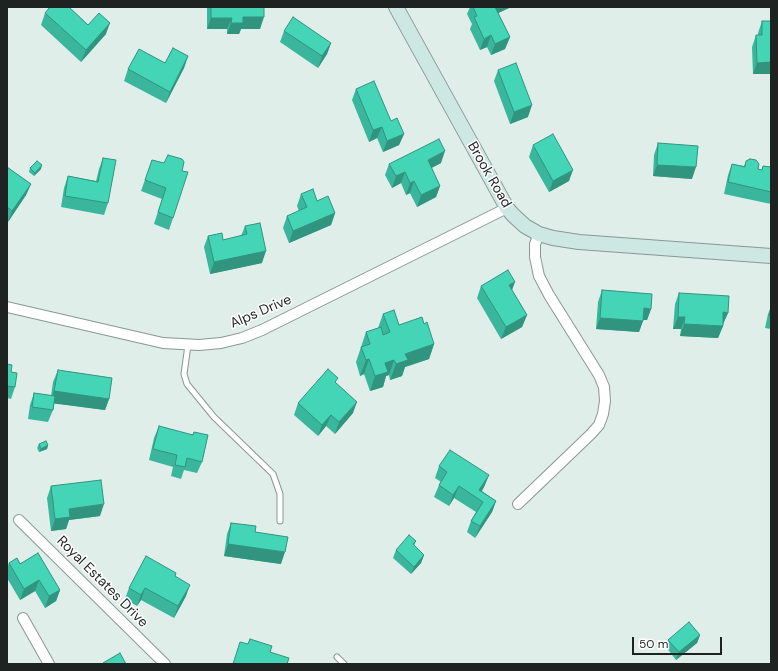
<!DOCTYPE html>
<html>
<head>
<meta charset="utf-8">
<style>
  body { margin:0 }
  #map { position:relative; width:778px; height:671px; overflow:hidden; background:#dfeee9; font-family:"DM Sans",sans-serif }
  canvas { display:block }
  .frame { position:absolute; inset:0; border:8px solid #1e2322; pointer-events:none }
  .scale { position:absolute; left:632px; top:637px; width:90px; height:18px; box-sizing:border-box; border:2px solid #1e2322; border-top:0; padding-left:5px; font-size:12px; line-height:14px; white-space:nowrap; color:#1e2322; -webkit-text-stroke:3px #fff; paint-order:stroke }
</style>
</head>
<body>
<div id="map">
<canvas width="778" height="671"></canvas>
<div class="frame"></div>
<div class="scale">50 m</div>
</div>
<script>
const c = document.querySelector('canvas').getContext('2d');
c.lineJoin = 'round';
const shape = rows => new Path2D(rows.map(r => 'M' + r).join(''));
function trace(path, color, width, dash) { c.strokeStyle = color; c.lineWidth = width; c.lineCap = dash ? 'butt' : 'round'; c.setLineDash(dash || []); c.stroke(path); }
function paint(path, color) { c.fillStyle = color; c.fill(path, 'evenodd'); }
function write(font, color, halo, rows, align = 'center') {
  c.font = font + ' "DM Sans",sans-serif'; c.lineWidth = 3; c.setLineDash([]); c.textBaseline = 'middle'; c.strokeStyle = halo; c.fillStyle = color; for (const [text, x, y, turn = 0] of rows) {
    c.save(); c.translate(x, y); c.rotate((+turn || 0) * Math.PI / 180); c.textAlign = isNaN(turn) ? turn : align; if (halo) c.strokeText(text, 0, 0); c.fillText(text, 0, 0); c.restore();
  }
}
const lane = shape([
  [188,345,184,374,187,384,214,417,273,474,280,494,280,521],
  [337,657,344,664]
]);
const street = shape([
  [7,307,163,343,199,345,221,343,242,338,262,330,507,208],
  [518,504,591,434,599,425,603,414,605,401,604,387,599,375,549,295,539,276,535,257,535,244,539,234],
  [19,520,165,664],
  [23,618,49,664]
]);
const secondary = shape([
  [396,7,507,208,513,215,525,226,539,234,553,238,579,242,771,256]
]);
trace(lane, '#8a9894', 7);
trace(street, '#8a9894', 12);
trace(secondary, '#8a9894', 16);
trace(lane, '#fff', 5);
trace(street, '#fff', 10);
trace(secondary, '#cde8e2', 14);
paint(shape([
  [50,7,69,7,88,25,106,34,81,62,41,25,45,13],
  [207,7,264,7,260,29,241,29,239,34,227,34,227,29,207,29],
  [470,7,510,7,509,8,498,13,510,37,505,49,491,55,487,47,480,50,470,29,472,24,467,14],
  [762,21,771,21,771,74,753,74,752,47,756,35,758,35,758,33],
  [284,31,331,43,327,54,318,68,280,42],
  [188,56,184,68,166,103,124,81,128,69,165,63],
  [498,70,528,117,510,124,494,81],
  [356,89,404,134,399,145,383,152,377,138,369,142,352,100],
  [658,143,692,179,653,176,654,155],
  [533,145,569,181,549,192,529,157],
  [103,158,108,203,104,215,61,207,64,188,68,176,96,181,99,169],
  [152,160,164,163,182,171,173,218,169,230,154,224,162,199,141,191],
  [746,161,758,169,762,170,763,166,771,167,771,204,724,194,728,175,732,164,744,166],
  [441,163,431,168,440,186,436,197,417,207,410,193,406,195,401,183,392,188,385,175,389,164],
  [7,167,31,184,26,195,8,222,7,222],
  [30,168,41,169,34,176,29,172],
  [301,194,317,201,335,213,331,225,289,243,283,228,287,216,299,211,297,206],
  [245,226,262,263,210,274,204,247,208,236,223,240,241,236],
  [481,286,512,291,527,315,522,327,501,339,477,298],
  [602,290,651,309,647,320,643,320,639,332,596,329,598,302],
  [679,293,728,313,723,324,723,326,718,338,680,336,681,329,673,329,675,304],
  [771,306,771,329,765,328,768,314],
  [383,314,399,325,424,324,434,344,429,359,405,367,402,376,390,380,389,375,386,376,383,387,370,391,364,374,360,376,356,362,366,332,378,328],
  [7,364,11,372,15,387,11,399,7,398],
  [58,370,109,399,105,410,54,403,53,410,48,422,28,419,30,405,34,393,51,396,53,382],
  [336,383,353,413,335,434,326,426,318,436,294,415,298,403],
  [159,426,192,435,194,432,202,462,197,473,184,470,181,479,171,476,173,467,149,460,154,438],
  [39,444,48,445,47,449,39,452,37,448],
  [439,466,489,475,484,487,482,491,496,501,492,512,475,538,467,532,471,521,476,512,454,498,449,506,434,497,439,485,441,482,435,478],
  [51,486,100,516,69,520,66,529,51,531,47,498],
  [231,523,255,532,281,564,224,556,227,534],
  [416,541,414,546,424,555,421,563,411,574,393,558,396,550],
  [9,563,20,564,60,590,56,601,45,608,35,591,20,600,7,578,7,568],
  [175,576,186,596,174,618,141,600,137,606,125,599,129,588],
  [700,635,697,643,676,660,666,647,668,640]
]), '#3ab69d');
paint(shape([
  [494,7,510,7,509,8,490,17],
  [243,17,264,17,260,29,241,29,239,34,227,34,231,23],
  [211,18,232,18,227,29,207,29],
  [110,23,106,34,81,62,86,50],
  [491,35,487,47,480,50,484,39],
  [510,37,505,49,491,55,495,44],
  [331,43,327,54,318,68,322,56],
  [188,56,184,68,166,103,170,92],
  [771,62,771,74,753,74,757,63],
  [532,105,528,117,510,124,514,112],
  [382,127,377,138,369,142,373,130],
  [404,134,399,145,383,152,387,141],
  [445,151,441,163,424,172,428,160],
  [42,165,41,169,34,176,35,173],
  [657,165,696,167,692,179,653,176],
  [573,170,569,181,549,192,553,181],
  [405,172,401,183,392,188,396,176],
  [414,181,410,193,406,195,410,183],
  [31,184,26,195,8,222,12,211],
  [440,186,436,197,417,207,421,195],
  [335,213,331,225,289,243,293,231],
  [266,251,262,263,210,274,214,262],
  [515,282,511,293,509,285],
  [644,308,651,309,647,320,640,320],
  [723,312,728,313,723,324,719,324],
  [527,315,522,327,501,339,506,327],
  [678,317,685,317,681,329,673,329],
  [600,318,643,321,639,332,596,329],
  [684,324,723,326,718,338,680,336],
  [434,344,429,359,405,367,402,376,390,380,396,364,405,354],
  [369,359,364,374,360,376,366,360],
  [394,360,389,375,386,376,383,387,370,391,375,376,385,363],
  [54,391,109,399,105,410,50,403],
  [357,402,353,413,335,434,339,422],
  [331,415,326,426,318,436,322,425],
  [48,445,47,449,39,452,41,449],
  [489,475,484,487,477,498,479,490],
  [459,486,454,498,449,506,453,495],
  [496,501,492,512,475,538,480,526],
  [104,504,100,516,69,520,66,529,51,531,55,519,69,509],
  [228,544,285,552,281,564,224,556],
  [424,555,421,563,411,574,414,567],
  [39,580,35,591,20,600,24,589],
  [190,585,186,596,174,618,178,606],
  [145,588,141,600,137,606,141,595],
  [60,590,56,601,45,608,49,596],
  [700,635,697,643,676,660,679,652]
]), '#30947f');
const building = shape([
  [50,7,69,7,88,25,99,13,110,23,86,50,45,13,50,7],
  [211,7,264,7,264,17,243,17,243,23,231,23,232,18,211,18,211,7],
  [473,7,495,7,510,37,495,44,491,35,484,39,474,17,477,16,473,7],
  [293,17,331,43,322,56,284,31,293,17],
  [762,21,771,21,771,62,757,63,756,35,762,35,762,21],
  [173,48,188,56,170,92,128,69,139,49,165,63,173,48],
  [516,63,532,105,514,112,498,70,516,63],
  [374,81,391,121,397,118,404,134,387,141,382,127,373,130,356,89,374,81],
  [553,134,573,170,553,181,533,145,553,134],
  [439,139,445,151,428,160,440,186,421,195,414,181,410,183,405,172,396,176,389,164,439,139],
  [658,143,698,146,696,167,657,165,658,143],
  [168,155,182,159,184,162,182,171,188,172,173,218,158,212,166,188,145,180,152,160,164,163,168,155],
  [103,158,116,160,108,203,65,196,68,176,98,182,103,158],
  [750,159,756,160,759,164,758,169,762,170,763,166,771,167,771,192,728,182,732,164,745,167,746,161,750,159],
  [37,161,42,165,35,173,30,168,37,161],
  [7,167,31,184,12,211,7,207,7,167],
  [313,189,317,201,328,196,335,213,293,231,287,216,307,207,301,194,313,189],
  [260,223,266,251,214,262,208,236,222,233,223,240,247,234,245,226,260,223],
  [508,270,515,282,509,285,527,315,506,327,481,286,508,270],
  [602,290,652,294,651,309,644,308,643,321,600,318,602,290],
  [679,293,729,296,728,313,723,312,723,326,684,324,685,317,678,317,679,293],
  [771,308,771,317,769,316,771,308],
  [394,310,399,325,422,317,424,324,427,322,434,344,405,354,408,360,396,364,394,360,385,363,388,372,375,376,369,359,366,360,361,347,370,344,366,332,381,327,383,335,390,332,383,314,394,310],
  [7,364,12,365,11,372,17,373,15,387,7,386,7,364],
  [328,369,338,378,335,382,357,402,339,422,331,415,322,425,298,403,328,369],
  [58,370,112,378,109,399,54,391,58,370],
  [34,393,55,396,53,410,32,407,34,393],
  [159,426,193,435,194,432,208,435,202,462,187,458,185,467,175,465,177,455,153,449,159,426],
  [46,441,48,445,41,449,39,444,46,441],
  [450,450,489,475,479,490,496,501,480,526,471,521,483,502,459,486,453,495,439,485,447,472,439,466,450,450],
  [101,480,104,504,69,509,70,517,55,519,51,486,101,480],
  [231,523,256,526,255,532,288,537,285,552,228,544,231,523],
  [409,535,416,541,413,544,424,555,414,567,396,550,409,535],
  [38,553,60,590,49,596,39,580,24,589,9,563,17,558,20,564,38,553],
  [146,556,176,573,175,576,190,585,178,606,145,588,141,595,129,588,146,556],
  [689,622,700,635,679,652,668,640,689,622],
  [250,639,272,646,270,652,289,658,287,664,233,664,240,642,248,644,250,639],
  [120,653,126,664,103,664,103,663,120,653]
]);
paint(building, '#44d4b6');
trace(building, '#30947f', 1);
write('14px', '#1e2322', '#fff', [
  ["Brook Road",489,175,60],
  ["Alps Drive",261,312,-23],
  ["Royal Estates Drive",102,582,45]
]);
</script>
</body>
</html>
